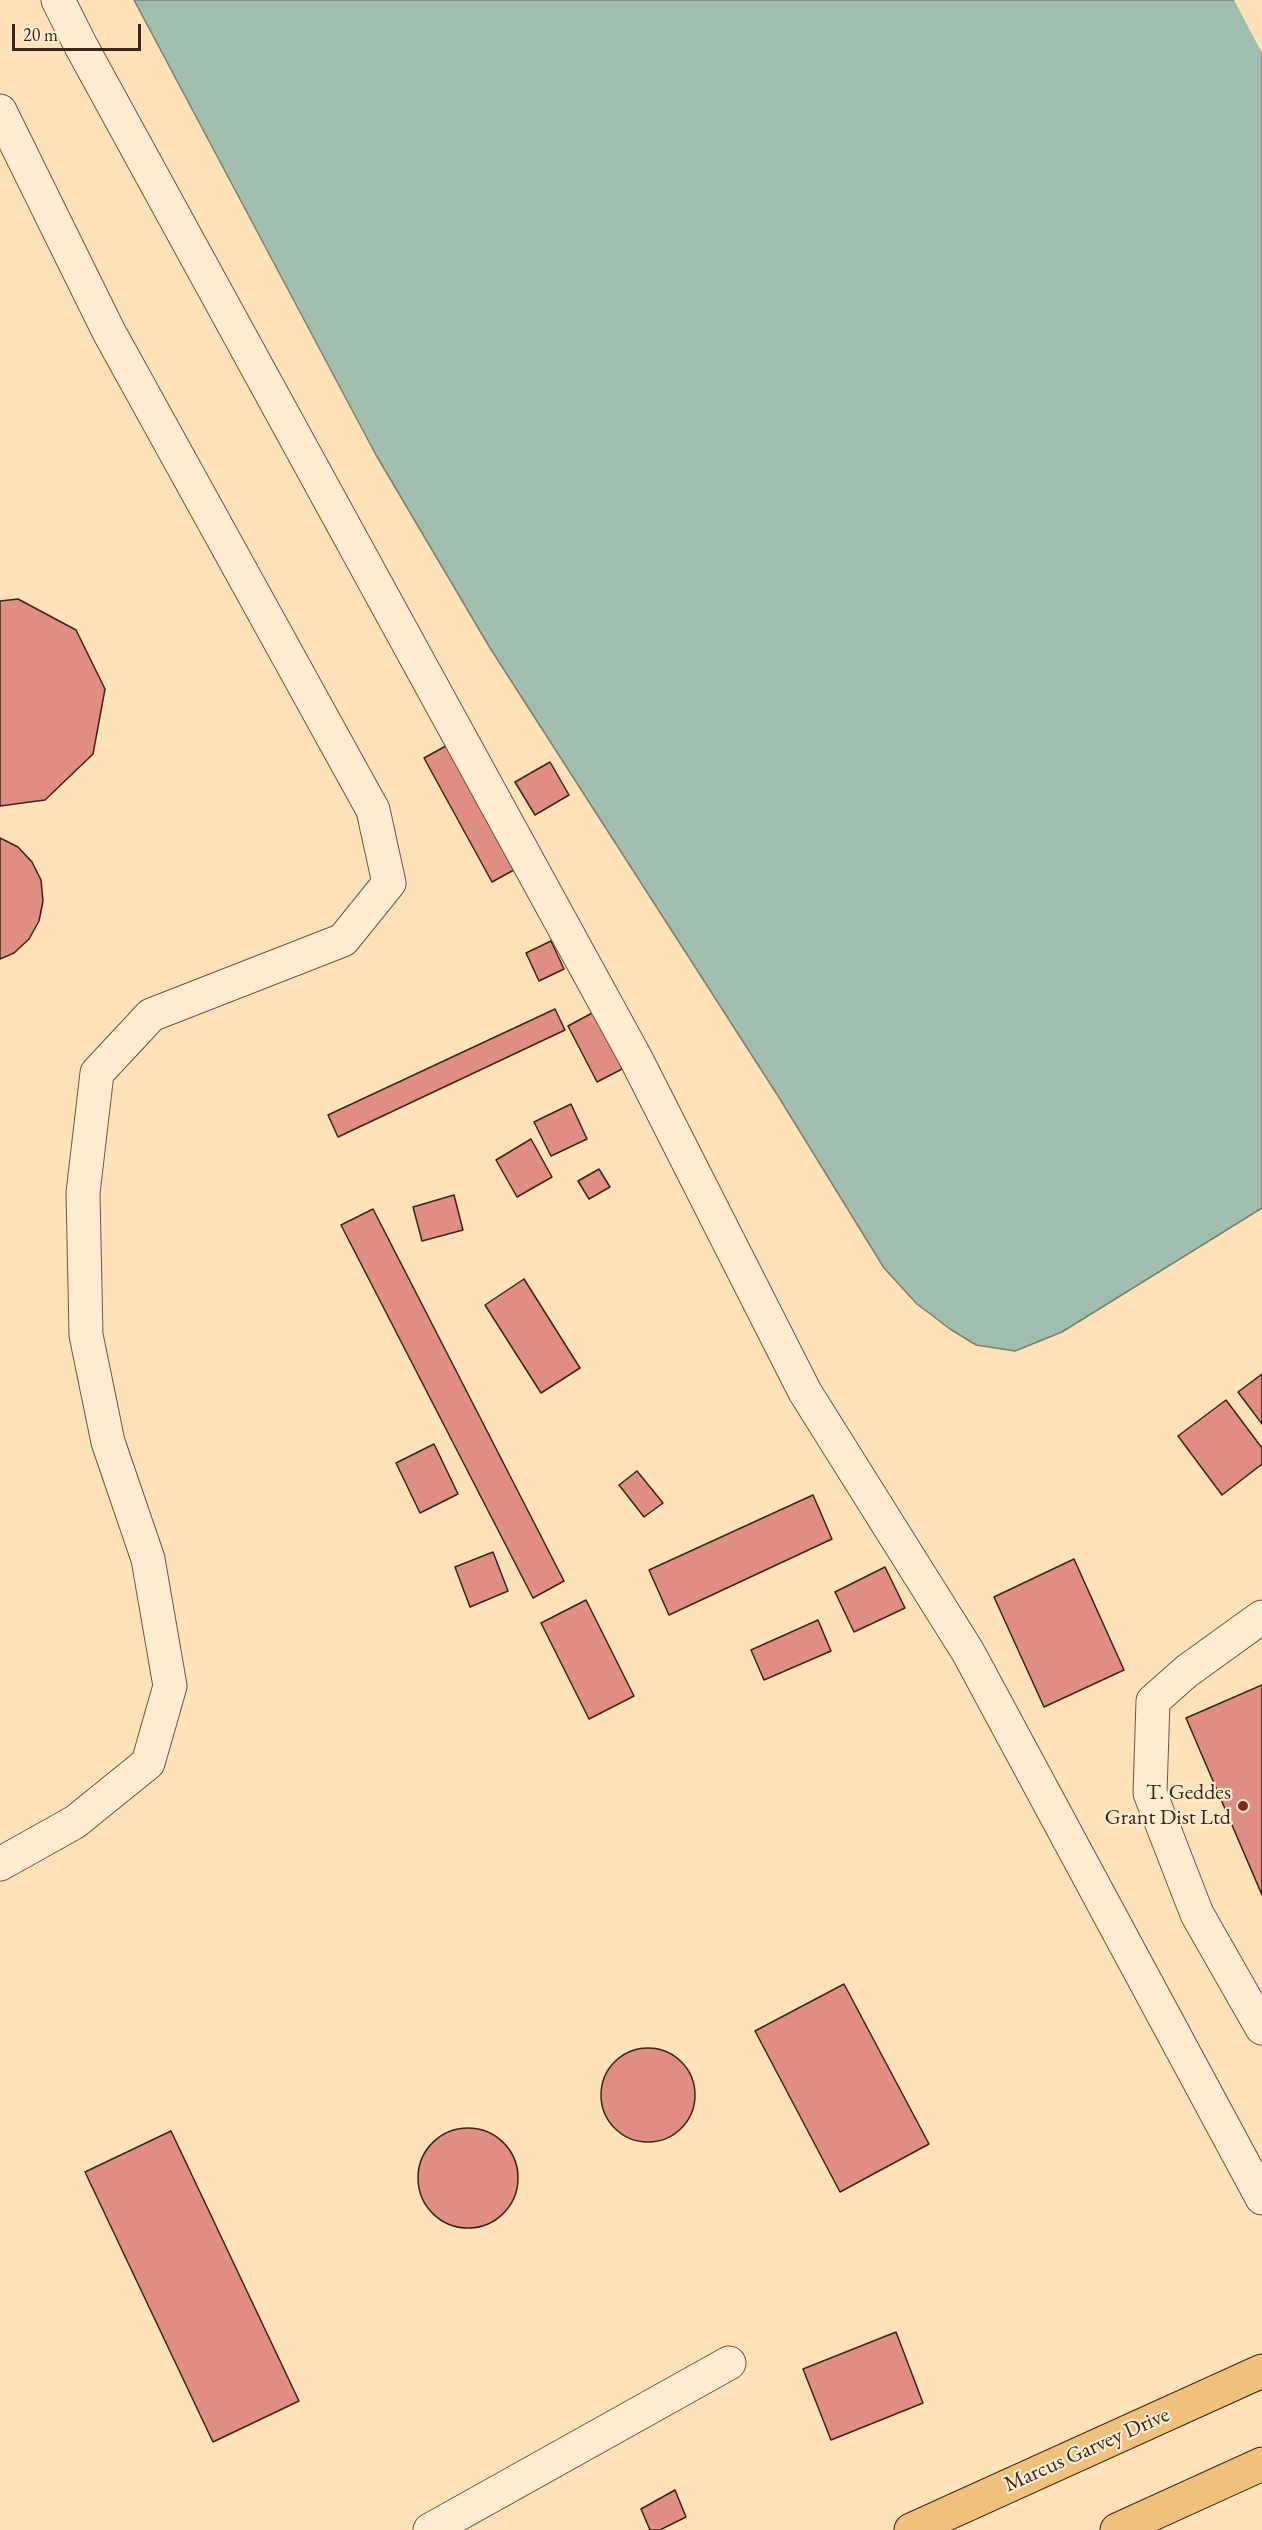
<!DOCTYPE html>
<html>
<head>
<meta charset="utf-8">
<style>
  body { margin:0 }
  #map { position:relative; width:1262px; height:2530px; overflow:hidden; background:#ffe2b8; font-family:"EB Garamond",serif }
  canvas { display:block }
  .scale { position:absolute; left:12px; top:24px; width:129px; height:27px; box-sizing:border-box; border:3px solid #3c2518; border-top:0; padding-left:8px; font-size:18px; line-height:21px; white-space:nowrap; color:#3c2518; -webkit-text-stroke:4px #ffecd1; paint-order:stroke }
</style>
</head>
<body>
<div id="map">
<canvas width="1262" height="2530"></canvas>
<div class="scale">20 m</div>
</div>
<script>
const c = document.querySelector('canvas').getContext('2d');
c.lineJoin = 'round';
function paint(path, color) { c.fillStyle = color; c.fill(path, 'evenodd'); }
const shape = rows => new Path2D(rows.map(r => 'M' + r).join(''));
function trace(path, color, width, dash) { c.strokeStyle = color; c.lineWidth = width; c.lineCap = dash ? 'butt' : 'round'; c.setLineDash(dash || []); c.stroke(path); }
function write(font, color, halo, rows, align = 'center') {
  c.font = font + ' "EB Garamond",serif'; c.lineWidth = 4.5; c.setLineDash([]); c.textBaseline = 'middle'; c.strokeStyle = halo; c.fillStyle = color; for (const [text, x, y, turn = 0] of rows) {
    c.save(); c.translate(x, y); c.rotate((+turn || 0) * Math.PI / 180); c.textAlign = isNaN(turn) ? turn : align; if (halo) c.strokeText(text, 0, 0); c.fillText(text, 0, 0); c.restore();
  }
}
const water = shape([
  [134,0,1262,0,1262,1208,1062,1332,1015,1351,976,1345,950,1329,917,1304,884,1268,778,1096,490,648,376,455,134,0]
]);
paint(water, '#a0bead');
trace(water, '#788171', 1.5);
paint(shape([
  [1234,0,1262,0,1262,53]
]), '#ffe2b8');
const building = shape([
  [18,599,76,630,105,689,93,754,45,800,0,806,0,601,18,599],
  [455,741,523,865,492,882,424,758,455,741],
  [550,762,569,795,535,815,515,782,550,762],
  [0,838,18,847,32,862,41,880,43,901,39,921,29,939,14,953,0,959,0,838],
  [551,941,564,969,539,981,526,953,551,941],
  [555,1009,565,1030,338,1137,328,1115,555,1009],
  [594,1012,624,1068,597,1082,568,1026,594,1012],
  [571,1104,587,1139,551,1156,534,1122,571,1104],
  [531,1139,552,1177,517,1197,496,1160,531,1139],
  [599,1169,610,1187,589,1199,578,1181,599,1169],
  [454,1195,463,1230,422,1241,413,1207,454,1195],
  [373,1209,564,1581,533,1598,341,1225,373,1209],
  [524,1279,580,1368,541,1393,485,1305,524,1279],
  [1262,1374,1262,1424,1238,1392,1262,1374],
  [1226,1400,1262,1448,1262,1464,1222,1495,1178,1436,1226,1400],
  [434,1444,458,1494,420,1513,396,1463,434,1444],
  [637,1471,663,1503,644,1517,619,1485,637,1471],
  [813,1495,832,1539,669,1615,649,1570,813,1495],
  [493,1552,508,1591,470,1607,455,1567,493,1552],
  [1074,1559,1124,1670,1044,1707,994,1597,1074,1559],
  [885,1567,905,1608,854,1632,835,1592,885,1567],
  [586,1600,634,1696,589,1719,541,1623,586,1600],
  [818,1620,831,1651,764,1680,751,1650,818,1620],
  [1262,1685,1262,1895,1186,1718,1262,1685],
  [844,1984,929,2144,840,2192,755,2031,844,1984],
  '601 2095a47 47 0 1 1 94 0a47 47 0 1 1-94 0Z',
  '418 2178a50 50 0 1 1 100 0a50 50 0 1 1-100 0Z',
  [171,2131,299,2401,213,2442,85,2172,171,2131],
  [896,2332,923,2403,831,2440,803,2369,896,2332],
  [675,2490,686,2517,660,2530,650,2530,641,2509,675,2490]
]);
paint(building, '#e08e81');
trace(building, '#3c2518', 1.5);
const minor = shape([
  [58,0,81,46,635,1057,805,1392,968,1652,1262,2198],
  [0,111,109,332,373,810,389,883,343,940,151,1015,97,1073,83,1193,86,1335,108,1442,148,1559,170,1686,148,1763,75,1822,0,1864],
  [1262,1617,1187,1671,1153,1701,1150,1793,1197,1914,1262,2028],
  [430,2530,729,2363]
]);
const highway = shape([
  [911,2530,1262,2371],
  [1117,2530,1262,2464]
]);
trace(minor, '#6d5440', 35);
trace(highway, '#3c2518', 35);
trace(minor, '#ffecd1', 33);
trace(highway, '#f0c17c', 33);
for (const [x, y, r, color] of [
  [1243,1806,6,"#8f2418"]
]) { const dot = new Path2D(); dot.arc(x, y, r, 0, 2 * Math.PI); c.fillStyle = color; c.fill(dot); trace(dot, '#ffecd1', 2); }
write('22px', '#3c2518', '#ffecd1', [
  ["T. Geddes",1231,1793],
  ["Grant Dist Ltd",1231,1818]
], 'right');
write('22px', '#3c2518', '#ffecd1', [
  ["Marcus Garvey Drive",1087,2450,-24]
]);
</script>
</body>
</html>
